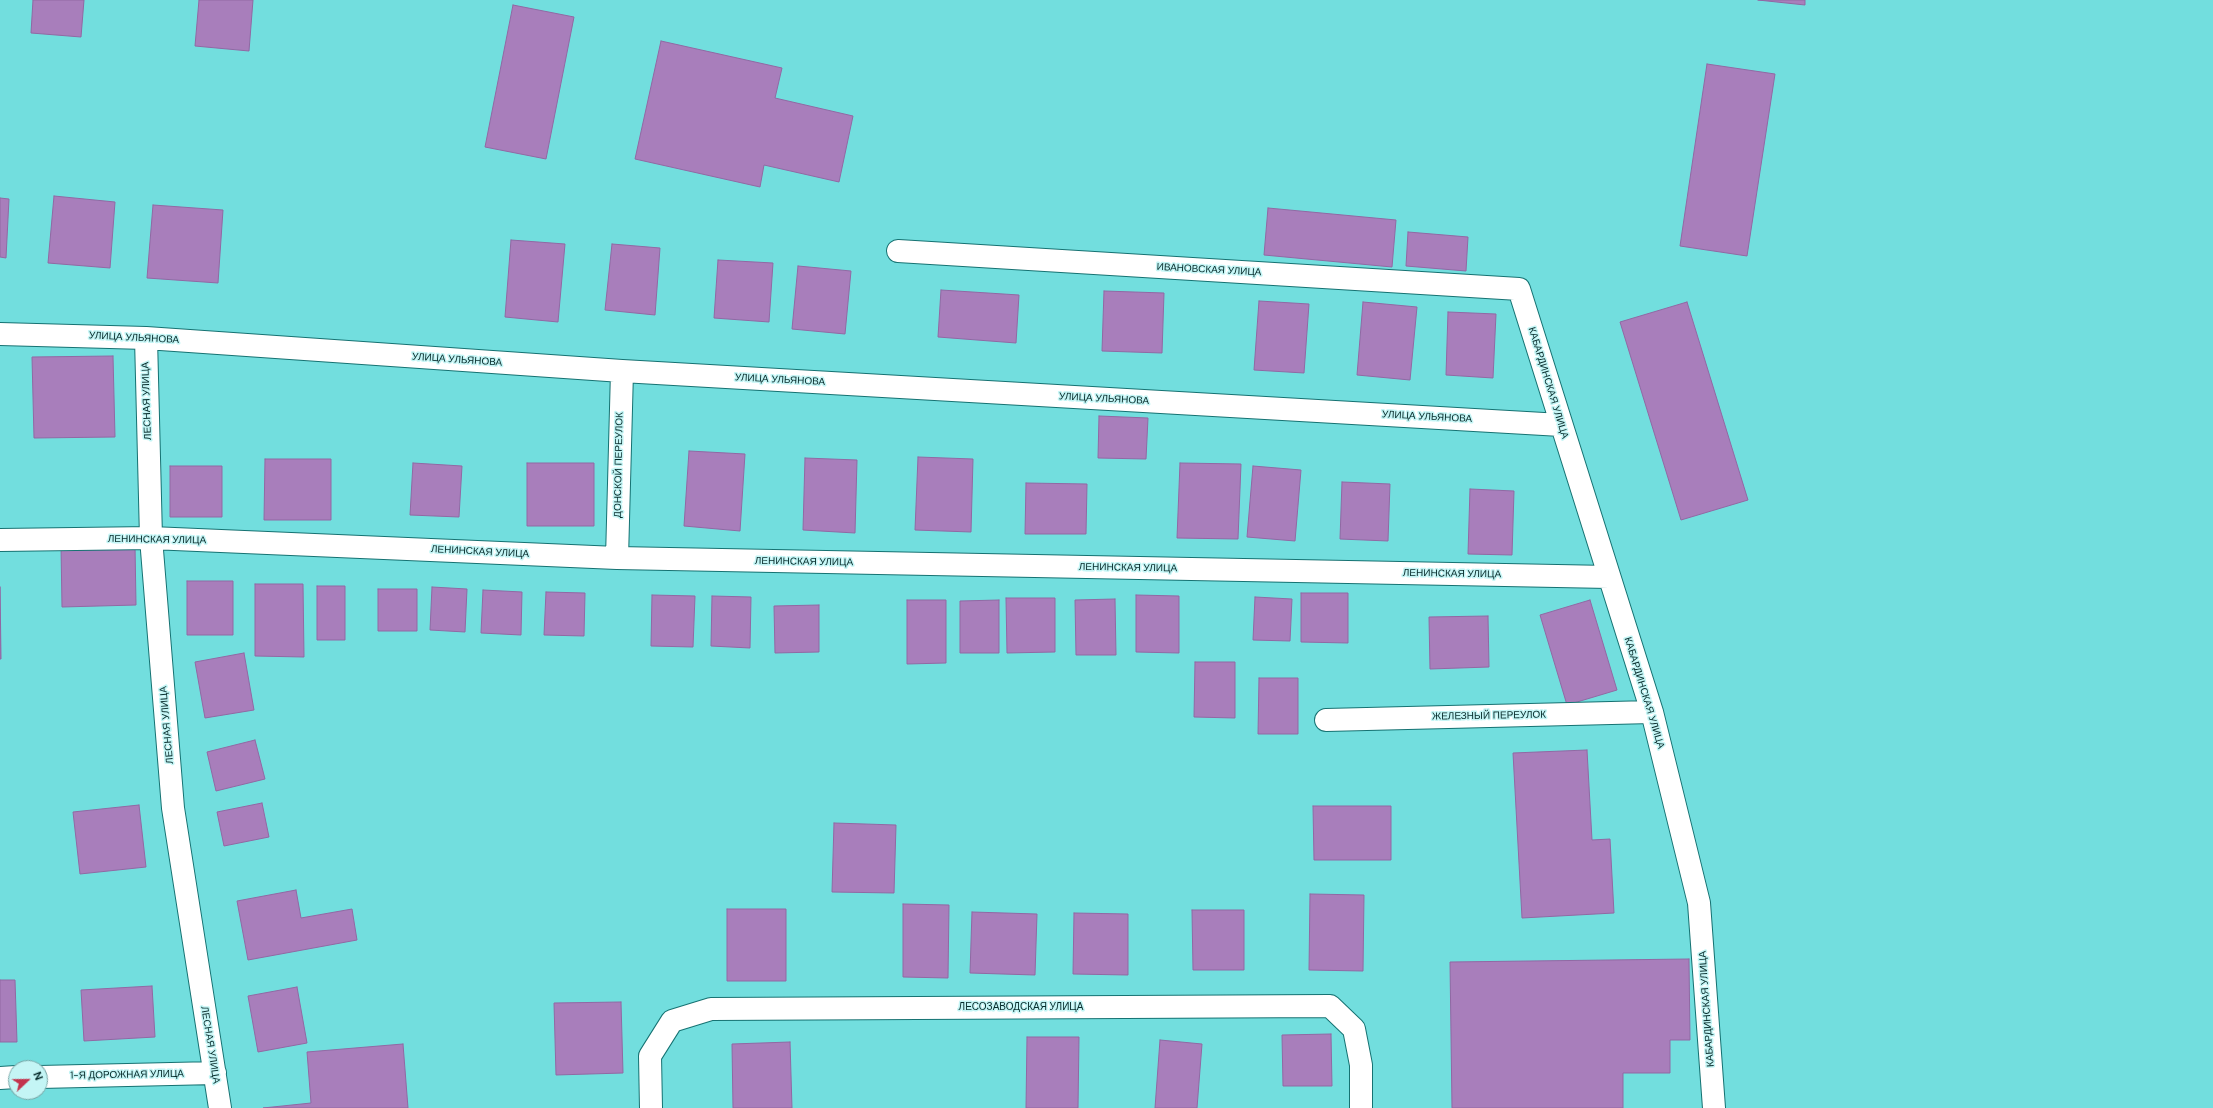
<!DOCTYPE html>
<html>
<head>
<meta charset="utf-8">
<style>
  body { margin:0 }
  #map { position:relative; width:2213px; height:1108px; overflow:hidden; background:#72dede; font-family:"DM Sans",sans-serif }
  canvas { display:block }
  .north { position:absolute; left:8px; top:1060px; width:40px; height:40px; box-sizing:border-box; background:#c4f5f5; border:1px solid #78a4a4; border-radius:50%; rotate:68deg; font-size:11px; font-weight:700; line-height:16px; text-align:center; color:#072b2b }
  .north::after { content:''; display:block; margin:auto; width:14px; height:18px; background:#c3334d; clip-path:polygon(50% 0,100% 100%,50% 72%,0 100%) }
</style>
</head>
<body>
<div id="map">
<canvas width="2213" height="1108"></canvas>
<div class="north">N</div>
</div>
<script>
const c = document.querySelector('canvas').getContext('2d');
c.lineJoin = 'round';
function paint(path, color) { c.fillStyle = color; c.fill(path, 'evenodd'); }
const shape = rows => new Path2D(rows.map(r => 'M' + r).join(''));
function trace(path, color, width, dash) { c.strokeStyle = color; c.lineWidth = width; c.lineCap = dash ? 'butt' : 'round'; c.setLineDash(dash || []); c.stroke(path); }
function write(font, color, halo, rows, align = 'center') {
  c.font = font + ' "DM Sans",sans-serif'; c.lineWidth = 3; c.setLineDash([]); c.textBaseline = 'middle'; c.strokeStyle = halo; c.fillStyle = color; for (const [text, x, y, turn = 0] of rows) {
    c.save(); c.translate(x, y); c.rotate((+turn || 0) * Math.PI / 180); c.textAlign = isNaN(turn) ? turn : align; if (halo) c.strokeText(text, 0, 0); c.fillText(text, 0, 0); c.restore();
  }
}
const building = shape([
  [33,0,84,0,81,37,31,33,33,0],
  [199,0,253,0,249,51,195,46,199,0],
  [1758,0,1805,0,1805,5,1758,0],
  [513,5,574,17,546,159,485,147,513,5],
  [661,41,782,68,775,98,853,116,839,182,764,165,760,187,635,159,661,41],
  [1707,64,1775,74,1747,256,1680,246,1707,64],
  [54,196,115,202,110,268,48,263,54,196],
  [0,198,9,199,6,258,0,257,0,198],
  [153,205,223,210,218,283,147,278,153,205],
  [1268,208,1396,220,1392,267,1264,255,1268,208],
  [1408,232,1468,237,1466,271,1406,266,1408,232],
  [511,240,565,244,558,322,505,317,511,240],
  [612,244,660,248,655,315,605,310,612,244],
  [718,260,773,263,769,322,714,318,718,260],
  [798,266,851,271,845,334,792,329,798,266],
  [941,290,1019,295,1016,343,938,337,941,290],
  [1104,291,1164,293,1162,353,1102,351,1104,291],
  [1259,301,1309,304,1304,373,1254,370,1259,301],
  [1363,302,1417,307,1410,380,1357,375,1363,302],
  [1687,302,1748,500,1681,520,1620,322,1687,302],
  [1448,312,1496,314,1493,378,1446,375,1448,312],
  [113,356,115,437,34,438,32,357,113,356],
  [1099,416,1148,418,1146,459,1098,458,1099,416],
  [689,451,745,454,740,531,684,526,689,451],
  [918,457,973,459,971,532,915,530,918,457],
  [805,458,857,460,855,533,803,530,805,458],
  [265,459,331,459,331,520,264,520,265,459],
  [413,463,462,466,459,517,410,515,413,463],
  [527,463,594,463,594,526,527,526,527,463],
  [1180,463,1241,464,1238,539,1177,538,1180,463],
  [170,466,222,466,222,517,170,517,170,466],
  [1253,466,1301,470,1295,541,1247,537,1253,466],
  [1342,482,1390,484,1388,541,1340,539,1342,482],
  [1026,483,1087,484,1086,534,1025,534,1026,483],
  [1470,489,1514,491,1512,555,1468,554,1470,489],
  [135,545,136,605,62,607,61,546,135,545],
  [187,581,233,581,233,635,187,635,187,581],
  [255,584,303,584,304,657,255,656,255,584],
  [317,586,345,586,345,640,317,640,317,586],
  [0,587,1,659,0,659,0,587],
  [432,587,467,589,465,632,430,630,432,587],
  [378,589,417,589,417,631,378,631,378,589],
  [483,590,522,592,521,635,481,633,483,590],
  [546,592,585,593,584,636,544,635,546,592],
  [1301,593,1348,593,1348,643,1301,642,1301,593],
  [652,595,695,596,693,647,651,646,652,595],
  [1136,595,1179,596,1179,653,1136,652,1136,595],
  [712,596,751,597,750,648,711,646,712,596],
  [1255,597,1292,599,1290,641,1253,640,1255,597],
  [1006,598,1055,598,1055,652,1007,653,1006,598],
  [1115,599,1116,655,1076,655,1075,600,1115,599],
  [907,600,946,600,946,663,907,664,907,600],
  [999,600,999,653,960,653,960,601,999,600],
  [1590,600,1617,690,1567,705,1540,615,1590,600],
  [819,605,819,652,775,653,774,606,819,605],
  [1488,616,1489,667,1430,669,1429,617,1488,616],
  [244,653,254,710,205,718,195,662,244,653],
  [1195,662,1235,662,1235,718,1194,717,1195,662],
  [1259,678,1298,678,1298,734,1258,734,1259,678],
  [255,740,265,779,216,791,207,752,255,740],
  [1587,750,1592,840,1610,839,1614,913,1522,918,1513,753,1587,750],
  [262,803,269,837,224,846,217,812,262,803],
  [139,805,146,867,80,874,73,812,139,805],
  [1313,806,1391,806,1391,860,1314,860,1313,806],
  [834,823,896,825,894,893,832,892,834,823],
  [296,890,301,918,352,909,357,940,248,960,237,901,296,890],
  [1310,894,1364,895,1363,971,1309,970,1310,894],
  [903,904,949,905,948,978,903,977,903,904],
  [727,909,786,909,786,981,727,981,727,909],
  [1192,910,1244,910,1244,970,1193,970,1192,910],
  [972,912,1037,914,1035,975,970,973,972,912],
  [1074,913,1128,914,1128,975,1073,974,1074,913],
  [1689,959,1690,1040,1670,1040,1670,1073,1623,1073,1623,1108,1452,1108,1450,962,1689,959],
  [0,980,15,980,17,1042,0,1042,0,980],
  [152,986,155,1037,84,1041,81,990,152,986],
  [297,987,307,1043,258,1052,248,996,297,987],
  [621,1002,623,1073,556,1075,554,1003,621,1002],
  [1331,1034,1332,1086,1283,1086,1282,1035,1331,1034],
  [1027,1037,1079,1037,1078,1108,1026,1108,1027,1037],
  [1160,1040,1202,1044,1197,1108,1155,1108,1160,1040],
  [790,1042,792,1108,733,1108,732,1044,790,1042],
  [403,1044,408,1108,263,1108,311,1103,307,1052,403,1044]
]);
paint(building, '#a87ebb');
trace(building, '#9168a3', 1);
const minor = shape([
  [898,251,1519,289,1652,712,1699,903,1714,1108],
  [0,334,146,338,622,371,1561,425],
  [146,338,151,538,173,808,220,1108],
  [0,540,151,538,617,558,1609,577],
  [617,558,622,371],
  [1326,720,1652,712],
  [40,1077,215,1073],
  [0,1078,16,1077],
  [651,1108,650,1056,672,1021,711,1009,1330,1006,1354,1029,1361,1065,1361,1108]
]);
trace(minor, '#167272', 24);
trace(minor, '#fff', 22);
write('10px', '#072b2b', '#c4f5f5', [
  ["ИВАНОВСКАЯ УЛИЦА",1209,270,3],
  ["УЛИЦА УЛЬЯНОВА",134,338,3],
  ["УЛИЦА УЛЬЯНОВА",457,360,4],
  ["УЛИЦА УЛЬЯНОВА",780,380,3],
  ["КАБАРДИНСКАЯ УЛИЦА",1548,383,73],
  ["УЛИЦА УЛЬЯНОВА",1104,399,3],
  ["ЛЕСНАЯ УЛИЦА",147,401,-92],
  ["УЛИЦА УЛЬЯНОВА",1427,417,3],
  ["ДОНСКОЙ ПЕРЕУЛОК",619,465,-89],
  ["ЛЕНИНСКАЯ УЛИЦА",157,540,1],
  ["ЛЕНИНСКАЯ УЛИЦА",480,552,3],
  ["ЛЕНИНСКАЯ УЛИЦА",804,562,1],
  ["ЛЕНИНСКАЯ УЛИЦА",1128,568,1],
  ["ЛЕНИНСКАЯ УЛИЦА",1452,574,1],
  ["КАБАРДИНСКАЯ УЛИЦА",1644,693,73],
  ["ЖЕЛЕЗНЫЙ ПЕРЕУЛОК",1489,716,-1],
  ["ЛЕСНАЯ УЛИЦА",167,725,-95],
  ["ЛЕСОЗАВОДСКАЯ УЛИЦА",1021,1007],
  ["КАБАРДИНСКАЯ УЛИЦА",1707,1009,-94],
  ["ЛЕСНАЯ УЛИЦА",210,1045,81],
  ["1-Я ДОРОЖНАЯ УЛИЦА",127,1075,-1]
]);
</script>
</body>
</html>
